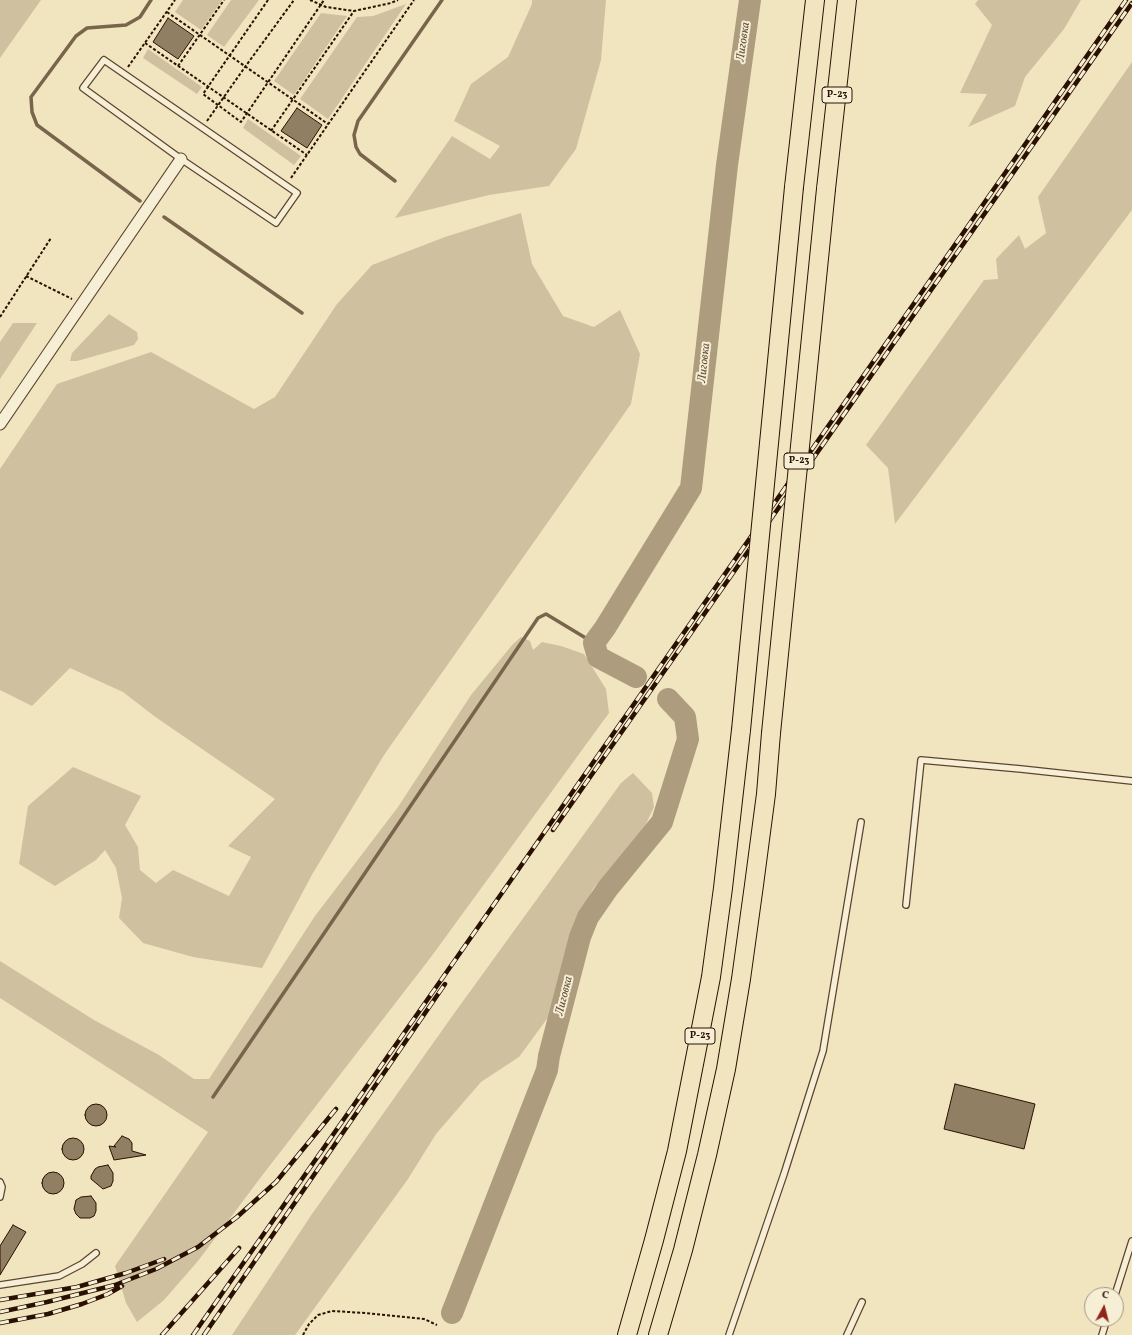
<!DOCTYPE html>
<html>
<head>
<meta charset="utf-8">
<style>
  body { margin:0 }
  #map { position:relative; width:1132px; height:1335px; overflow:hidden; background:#f1e5bf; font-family:Vollkorn,serif }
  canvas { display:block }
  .north { position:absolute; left:1084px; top:1287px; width:40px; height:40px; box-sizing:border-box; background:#f6eed5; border:1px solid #a49580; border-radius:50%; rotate:7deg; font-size:11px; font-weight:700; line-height:16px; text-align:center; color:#2a1000 }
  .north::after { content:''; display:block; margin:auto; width:14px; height:18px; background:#8f2418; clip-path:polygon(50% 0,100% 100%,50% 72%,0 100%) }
</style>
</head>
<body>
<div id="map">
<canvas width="1132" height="1335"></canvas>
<div class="north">С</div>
</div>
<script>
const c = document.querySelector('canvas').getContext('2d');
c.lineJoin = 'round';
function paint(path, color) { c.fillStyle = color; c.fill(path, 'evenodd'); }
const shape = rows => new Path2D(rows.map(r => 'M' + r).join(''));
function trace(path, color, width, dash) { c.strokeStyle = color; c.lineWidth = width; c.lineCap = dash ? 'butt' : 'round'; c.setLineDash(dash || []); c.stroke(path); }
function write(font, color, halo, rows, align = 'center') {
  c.font = font + ' Vollkorn,serif'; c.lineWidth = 4; c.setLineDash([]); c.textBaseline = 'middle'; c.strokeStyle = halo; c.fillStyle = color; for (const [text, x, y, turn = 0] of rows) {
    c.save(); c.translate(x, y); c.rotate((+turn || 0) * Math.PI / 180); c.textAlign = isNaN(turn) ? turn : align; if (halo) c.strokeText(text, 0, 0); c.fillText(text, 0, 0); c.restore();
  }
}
paint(shape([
  [0,0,41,0,0,58],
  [183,0,222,0,201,30,175,12],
  [231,0,259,0,224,47,207,35],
  [532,0,606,0,601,60,576,149,549,186,489,195,395,218,452,136,490,159,500,146,454,121,471,84,508,57,532,4],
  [978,0,1081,0,1064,29,1025,77,1015,106,968,127,987,94,960,93,992,25,975,4],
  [406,4,328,119,300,99,357,17,373,16],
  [321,13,347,16,294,95,274,81],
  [148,49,202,87,197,94,143,58],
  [1132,62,1132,210,895,524,888,468,866,445,984,280,998,279,996,259,1019,235,1025,249,1046,233,1038,197],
  [248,119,301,156,294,165,243,128],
  [521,213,532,264,563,316,594,327,620,310,640,354,631,404,384,755,313,873,262,968,193,957,143,943,119,918,122,898,116,868,105,850,96,860,55,886,19,864,28,806,73,767,141,796,125,825,138,847,140,870,156,883,173,870,229,896,251,857,228,846,275,799,154,716,123,692,70,668,32,706,0,690,0,469,57,384,151,352,254,409,275,397,337,304,372,265,445,237],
  [109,314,137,332,138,339,134,345,77,361,70,361,72,353],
  [13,323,37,323,0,379,0,342],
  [521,637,530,641,533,650,542,642,561,646,584,654,606,689,609,713,431,957,261,1177,198,1261,164,1300,137,1322,126,1303,115,1266,208,1132,0,998,0,961,94,1020,159,1055,194,1079,209,1079,315,916,398,807,471,695,513,644],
  [633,773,652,793,654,807,645,826,622,856,593,889,577,922,555,1008,519,1057,481,1082,436,1134,408,1179,295,1335,232,1335,312,1214,453,1015,621,783]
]), '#cfc19f');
trace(shape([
  [395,181,360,154,356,147,354,135,358,121,442,0],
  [140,201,37,125,32,112,31,97,76,36,87,28,126,25,140,17,151,0],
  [164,217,302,313],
  [213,1097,538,618,546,614,594,643]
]), '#79654c', 3.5);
trace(shape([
  [636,677,598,657,594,643,605,628,691,488,727,165,750,0],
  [452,1313,547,1070,549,1056,580,937,588,917,608,888,662,822,688,739,685,717,668,699]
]), '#ad9d7e', 22);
const building = shape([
  [168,18,194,36,178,59,153,42,168,18],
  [297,108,322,125,307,148,281,131,297,108],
  [955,1084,1035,1104,1024,1149,944,1129,955,1084],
  '85 1115a11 11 0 1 1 22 0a11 11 0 1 1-22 0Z',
  [122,1136,129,1139,132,1143,132,1151,146,1155,114,1160,109,1146,116,1147,114,1146,122,1136],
  '62 1149a11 11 0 1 1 22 0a11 11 0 1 1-22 0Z',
  [108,1165,113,1173,113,1181,111,1186,103,1189,91,1179,91,1176,95,1169,98,1167,108,1165],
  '42 1183a11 11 0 1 1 22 0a11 11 0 1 1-22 0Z',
  [91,1196,96,1203,96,1211,94,1216,90,1218,80,1218,76,1214,74,1209,76,1200,81,1197,91,1196],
  [13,1225,26,1232,0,1275,0,1246,13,1225]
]);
paint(building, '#917f63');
trace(building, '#2a1000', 1);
const service = shape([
  [104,60,297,193,276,223,181,159,83,88,104,60],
  [906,905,921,760,1021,769,1132,781],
  [0,1182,2,1187,0,1197],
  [0,1285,59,1276,82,1264,96,1253],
  [1115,1295,1132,1241],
  [729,1335,784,1174,823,1051,861,822],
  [847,1335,862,1302],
  [1102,1335,1107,1319]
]);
const minor = shape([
  [0,424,181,159]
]);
const trunk = shape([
  [794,187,815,0],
  [826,189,847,0],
  [627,1335,654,1240,677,1151,711,977,723,888,741,730],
  [658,1335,683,1250,707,1155,726,1069,741,979,754,885,766,794,771,733]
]);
trace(service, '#5c4530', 8);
trace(minor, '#5c4530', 13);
trace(trunk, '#2a1000', 20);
trace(shape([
  [268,0,203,94,241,122,324,0],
  [310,0,326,7,354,11,391,3,398,0],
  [167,12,328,124],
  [145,43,307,155],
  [178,66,224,0],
  [128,67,175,0],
  [207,121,245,67,294,0],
  [271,131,354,11],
  [291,178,414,0],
  [26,276,72,299],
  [0,317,51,238],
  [303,1335,309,1324,318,1315,332,1311,365,1313,424,1319,437,1325]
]), '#2a1000', 2, [3, 2]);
trace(service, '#f6eed5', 5.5);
trace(minor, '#f6eed5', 11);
trace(trunk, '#f1e5bf', 18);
const rail = shape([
  [553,830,1132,3],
  [0,1300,77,1287,126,1273,164,1259],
  [0,1312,47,1302,115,1285,156,1269,198,1247,237,1217,276,1182,336,1109],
  [0,1323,48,1314,82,1304,108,1294,122,1286],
  [162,1335,239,1248],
  [193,1335,1126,0],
  [204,1335,445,984]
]);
trace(rail, '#2a1000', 4.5);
trace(rail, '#f6eed5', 3, [9]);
const trunkBridge = shape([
  [741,730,794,187],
  [771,733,826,189]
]);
trace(trunkBridge, '#2a1000', 20, []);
trace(trunkBridge, '#f1e5bf', 18);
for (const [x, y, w] of [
  [837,95,30],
  [799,461,30],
  [700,1036,30]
]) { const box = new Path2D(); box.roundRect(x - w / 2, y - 8, w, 16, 3); c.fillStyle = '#f6eed5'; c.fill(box); trace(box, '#2a1000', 1); }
write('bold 10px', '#2a1000', null, [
  ["Р-23",837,95],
  ["Р-23",799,461],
  ["Р-23",700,1036]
]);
write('italic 12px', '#654f39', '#f6eed5', [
  ["Лиговка",744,42,-82],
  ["Лиговка",705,363,-84],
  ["Лиговка",565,996,-76]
]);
</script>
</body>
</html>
